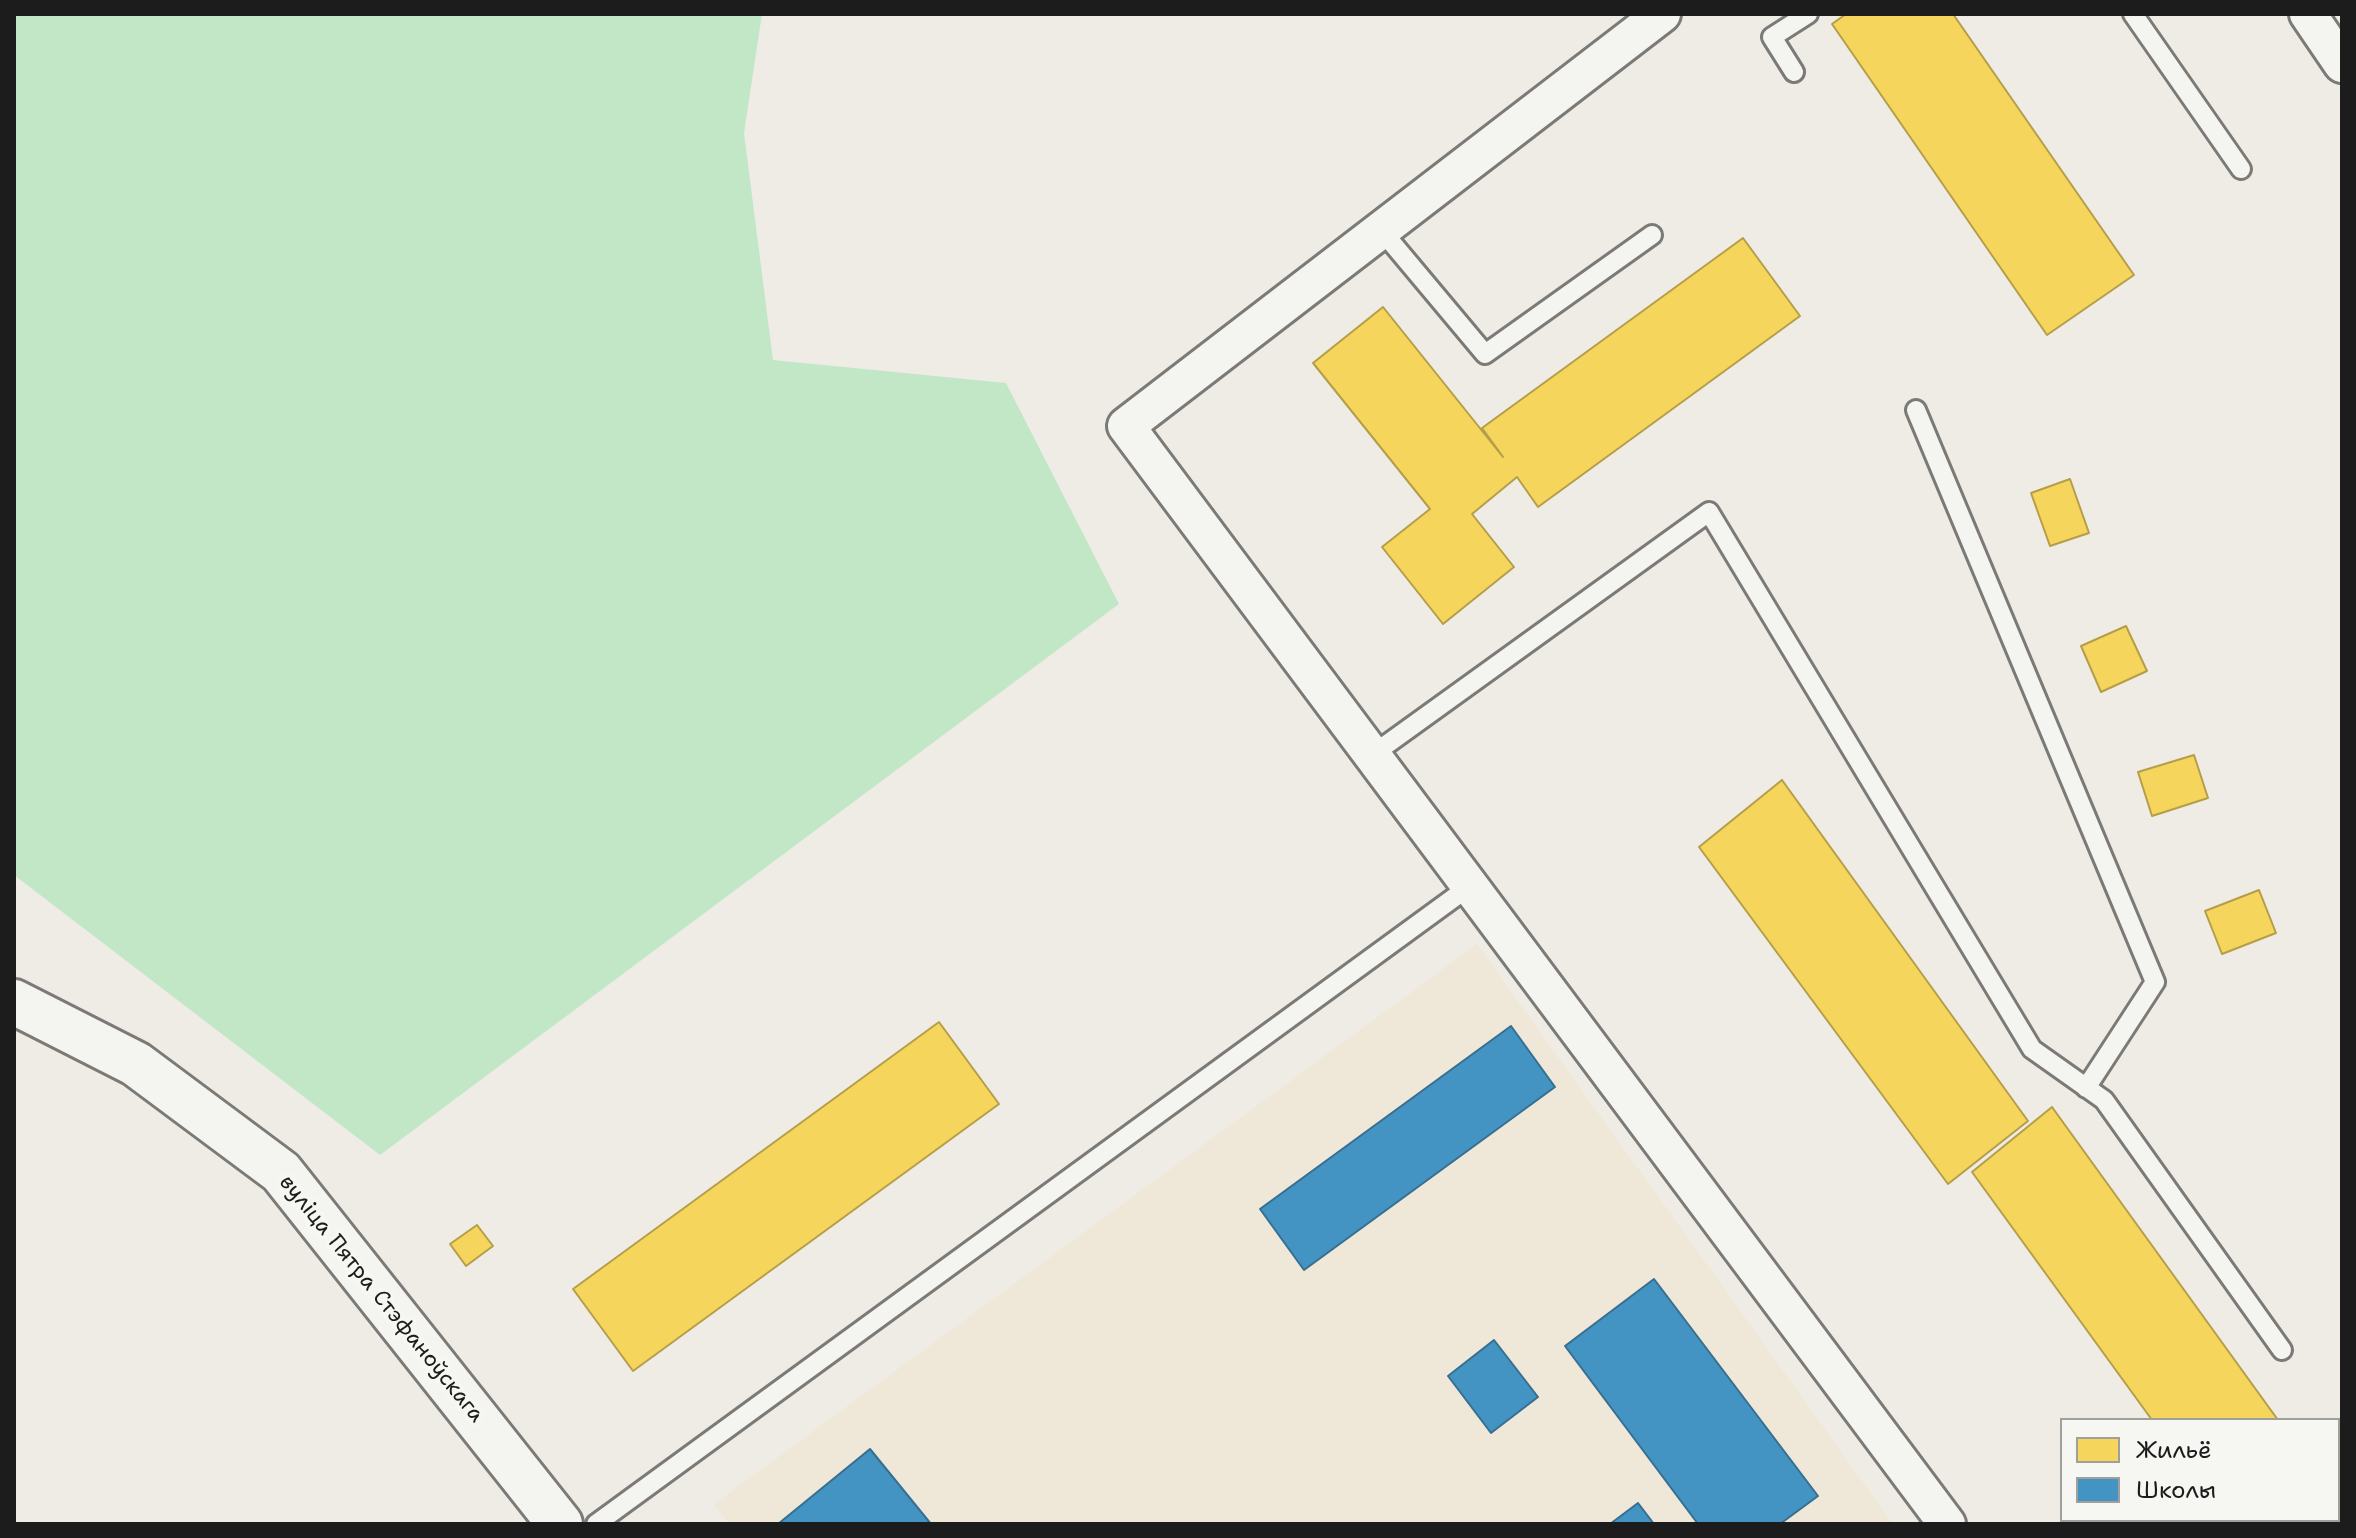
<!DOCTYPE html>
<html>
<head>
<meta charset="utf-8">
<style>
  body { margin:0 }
  #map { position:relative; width:2356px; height:1538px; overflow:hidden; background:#efece5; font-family:"Shantell Sans",sans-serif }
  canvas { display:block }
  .frame { position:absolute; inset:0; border:16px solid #1c1c1c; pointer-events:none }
  .legend { position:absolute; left:2060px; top:1418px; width:280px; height:104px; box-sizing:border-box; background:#f6f6f2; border:2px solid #9f9f9c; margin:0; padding:10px 14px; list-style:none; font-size:24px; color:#1c1c1c }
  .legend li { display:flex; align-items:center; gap:16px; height:40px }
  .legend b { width:40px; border:2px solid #9f9f9c }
</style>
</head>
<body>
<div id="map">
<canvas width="2356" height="1538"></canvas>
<div class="frame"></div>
<ul class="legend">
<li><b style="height:22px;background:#f6d55c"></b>Жильё</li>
<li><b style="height:22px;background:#4393c3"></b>Школы</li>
</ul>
</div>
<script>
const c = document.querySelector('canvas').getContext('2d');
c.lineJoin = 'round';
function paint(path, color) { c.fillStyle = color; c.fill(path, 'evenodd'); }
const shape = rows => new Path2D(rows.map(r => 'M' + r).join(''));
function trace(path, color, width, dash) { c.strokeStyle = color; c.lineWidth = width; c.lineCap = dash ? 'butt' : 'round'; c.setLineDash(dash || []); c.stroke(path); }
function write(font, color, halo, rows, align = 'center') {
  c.font = font + ' "Shantell Sans",sans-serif'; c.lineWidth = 8; c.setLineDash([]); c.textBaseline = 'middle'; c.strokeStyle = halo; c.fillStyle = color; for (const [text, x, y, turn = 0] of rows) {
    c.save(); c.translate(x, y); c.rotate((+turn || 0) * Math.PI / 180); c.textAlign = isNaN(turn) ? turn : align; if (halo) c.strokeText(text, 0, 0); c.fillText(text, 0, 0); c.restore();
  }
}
paint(shape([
  [1477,944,1893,1524,729,1524,714,1504]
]), '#efe8d8');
paint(shape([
  [14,14,762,14,744,133,773,360,1006,383,1119,604,380,1155,14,875]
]), '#c2e7c7');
const homes = shape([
  [1846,14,1953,14,2134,275,2047,335,1832,24,1846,14],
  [1743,238,1800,316,1538,507,1517,477,1472,514,1514,567,1443,624,1382,547,1430,509,1313,363,1383,307,1503,457,1482,428,1743,238],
  [2070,479,2089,533,2050,546,2031,493,2070,479],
  [2126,626,2147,671,2101,692,2081,646,2126,626],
  [2194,755,2208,798,2152,816,2138,772,2194,755],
  [1782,780,2028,1121,1948,1184,1699,847,1782,780],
  [2259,890,2276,933,2222,954,2205,911,2259,890],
  [939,1022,999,1104,633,1371,573,1289,939,1022],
  [2052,1107,2278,1420,2152,1420,1972,1172,2052,1107],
  [477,1225,493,1246,466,1266,450,1244,477,1225]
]);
paint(homes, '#f6d55c');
trace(homes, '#b59e49', 2);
const schools = shape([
  [1511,1026,1555,1087,1304,1270,1260,1209,1511,1026],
  [1654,1279,1818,1496,1780,1524,1698,1524,1565,1346,1654,1279],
  [1494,1340,1538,1397,1491,1433,1448,1376,1494,1340],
  [870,1449,931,1524,778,1524,870,1449],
  [1638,1503,1654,1524,1610,1524,1638,1503]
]);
paint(schools, '#4393c3');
trace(schools, '#376f91', 2);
const service = shape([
  [2133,14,2241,169],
  [1794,72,1772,37,1808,14],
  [1382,231,1485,354,1652,235],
  [1916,410,2155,982,2086,1088],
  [1372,755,1709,512,2032,1049,2104,1100,2282,1350],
  [596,1524,1470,886]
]);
const minor = shape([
  [1662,14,1126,426,1947,1524],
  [2308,14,2342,64]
]);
const tertiary = shape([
  [14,1002,136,1064,281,1172,560,1524]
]);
trace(service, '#7b7a76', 24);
trace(minor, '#7b7a76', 42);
trace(tertiary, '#7b7a76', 50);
trace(service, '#f4f4f1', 18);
trace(minor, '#f4f4f1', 36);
trace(tertiary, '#f4f4f1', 44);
write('22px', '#1c1c1c', '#f6f6f2', [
  ["вуліца Пятра Стэфаноўскага",381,1299,51]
]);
</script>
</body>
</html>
